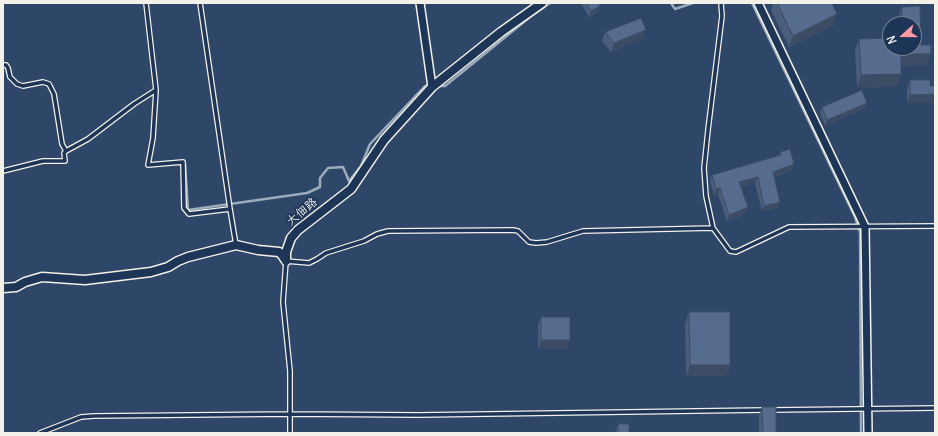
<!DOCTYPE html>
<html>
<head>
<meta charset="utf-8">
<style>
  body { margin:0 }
  #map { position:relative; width:938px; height:436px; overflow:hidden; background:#2e4668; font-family:Delius,sans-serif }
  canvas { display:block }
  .frame { position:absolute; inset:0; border:4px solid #f4f1e8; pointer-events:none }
  .north { position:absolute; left:882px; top:16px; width:40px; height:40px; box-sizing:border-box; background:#1d3557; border:1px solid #738091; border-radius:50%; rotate:249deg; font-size:11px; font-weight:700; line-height:16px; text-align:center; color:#f4f1e8 }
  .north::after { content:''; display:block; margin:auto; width:14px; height:18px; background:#ff9aa2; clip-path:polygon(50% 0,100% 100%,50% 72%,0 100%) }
</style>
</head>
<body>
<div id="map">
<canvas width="938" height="436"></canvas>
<div class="frame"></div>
<div class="north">N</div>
</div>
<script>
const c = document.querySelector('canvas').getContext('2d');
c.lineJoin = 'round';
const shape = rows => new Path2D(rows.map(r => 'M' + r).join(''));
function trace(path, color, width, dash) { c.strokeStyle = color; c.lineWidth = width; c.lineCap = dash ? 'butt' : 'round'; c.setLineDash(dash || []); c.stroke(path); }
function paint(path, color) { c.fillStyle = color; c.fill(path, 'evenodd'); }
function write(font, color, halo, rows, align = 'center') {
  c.font = font + ' Delius,"LXGW WenKai TC",sans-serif'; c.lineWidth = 3.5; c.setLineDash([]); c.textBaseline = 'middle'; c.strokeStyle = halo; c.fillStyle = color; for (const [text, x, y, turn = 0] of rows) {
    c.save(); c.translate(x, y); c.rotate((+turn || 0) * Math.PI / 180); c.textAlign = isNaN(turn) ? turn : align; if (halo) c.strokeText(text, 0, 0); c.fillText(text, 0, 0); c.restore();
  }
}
trace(shape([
  [671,3,675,9,693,3],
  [752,3,855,217,860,232,861,433],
  [437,86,445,86,530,17,550,3],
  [185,163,188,210,307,193,320,187,320,178,328,168,343,167,349,181,361,166,370,144,425,86,430,86]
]), '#9dacbb', 2.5);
const service = shape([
  [146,3,156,90,153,138,148,165,183,162,184,208,189,214,230,209],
  [200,3,230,209,236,245],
  [3,65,6,65,8,68,10,77,17,84,23,86,43,82,49,84,54,94,62,144,66,151],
  [3,171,43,161,65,161,64,153,66,151,88,139,134,104,156,90],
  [713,228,706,196,704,168,708,130,722,16,721,3],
  [772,410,935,408],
  [40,433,81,417,94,416,289,414,419,415,765,410],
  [290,433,290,371,283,302,286,261,309,263,317,259,326,253,364,241,377,234,388,231,513,230,518,231,529,242,536,243,547,242,583,231,713,228,730,251,736,252,789,227,935,226]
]);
const minor = shape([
  [420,3,432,87],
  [758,3,865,227,868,433]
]);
const tertiary = shape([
  [286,261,286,252,291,238,298,230,351,189,384,140,432,87,501,32,542,3],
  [3,288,16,287,25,282,42,277,85,280,151,272,168,267,178,261,188,257,236,245,258,250,279,252,282,255,286,261]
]);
trace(service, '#f4f1e8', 6);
trace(minor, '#f4f1e8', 10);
trace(tertiary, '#f4f1e8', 11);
trace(service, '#1d3557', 3.5);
trace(minor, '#1d3557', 7);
trace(tertiary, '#1d3557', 8);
paint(shape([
  [581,3,599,3,598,12,589,17],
  [773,3,832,3,837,14,833,25,789,47,771,10],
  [920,6,921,45,931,45,931,54,927,65,901,66,901,74,897,86,857,87,855,50,859,39,890,38,890,48,914,48,914,24,898,24,898,19,902,7],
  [605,32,643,38,611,52,602,41],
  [910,80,930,86,935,103,907,103,907,89],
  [822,107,865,108,825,126,820,113],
  [780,152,794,164,792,170,775,177,778,208,762,211,755,183,741,187,748,207,746,213,727,221,718,194,714,195,710,181,712,175,779,155],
  [689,312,730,365,726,376,686,376,685,324],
  [541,317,567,349,538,349,538,325],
  [762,407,776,433,759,433,759,416],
  [618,424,629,433,615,433]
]), '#4a5d7b');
paint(shape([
  [600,6,598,12,589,17,591,11],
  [837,14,833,25,789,47,793,36],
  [646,30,643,38,611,52,614,43],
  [901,54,931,54,927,65,896,66],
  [901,74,897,86,857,87,861,75],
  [935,94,935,103,907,103,910,95],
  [867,103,865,108,825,126,827,120],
  [794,164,792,170,771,178,773,172],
  [758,177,755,183,737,188,739,182],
  [720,188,718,194,714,195,716,189],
  [780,202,778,208,762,211,764,206],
  [748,207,746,213,727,221,729,215],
  [541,340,570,340,567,349,538,349],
  [690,365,730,365,726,376,686,376]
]), '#3c4c64');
const building = shape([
  [586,3,599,3,600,6,591,11,586,3],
  [777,3,832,3,837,14,793,36,777,3],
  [920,6,921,45,931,45,931,54,901,54,901,74,861,75,859,39,890,38,890,48,914,48,914,24,902,24,902,7,920,6],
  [641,18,646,30,614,43,605,32,641,18],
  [910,80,930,80,930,86,935,86,935,94,910,95,910,80],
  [862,90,867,103,827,120,822,107,862,90],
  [790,149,794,164,773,172,780,202,764,206,758,177,739,182,748,207,729,215,720,188,716,189,712,175,781,155,780,152,790,149],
  [689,312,730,312,730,365,690,365,689,312],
  [541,317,570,317,570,340,541,340,541,317],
  [762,407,776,407,776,433,763,433,762,407],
  [618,424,629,424,629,433,618,433,618,424]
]);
paint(building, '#566c8f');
trace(building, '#3c4c64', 1);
write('12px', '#f4f1e8', '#1d3557', [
  ["大佃路",302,212,-40]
]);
</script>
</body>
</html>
